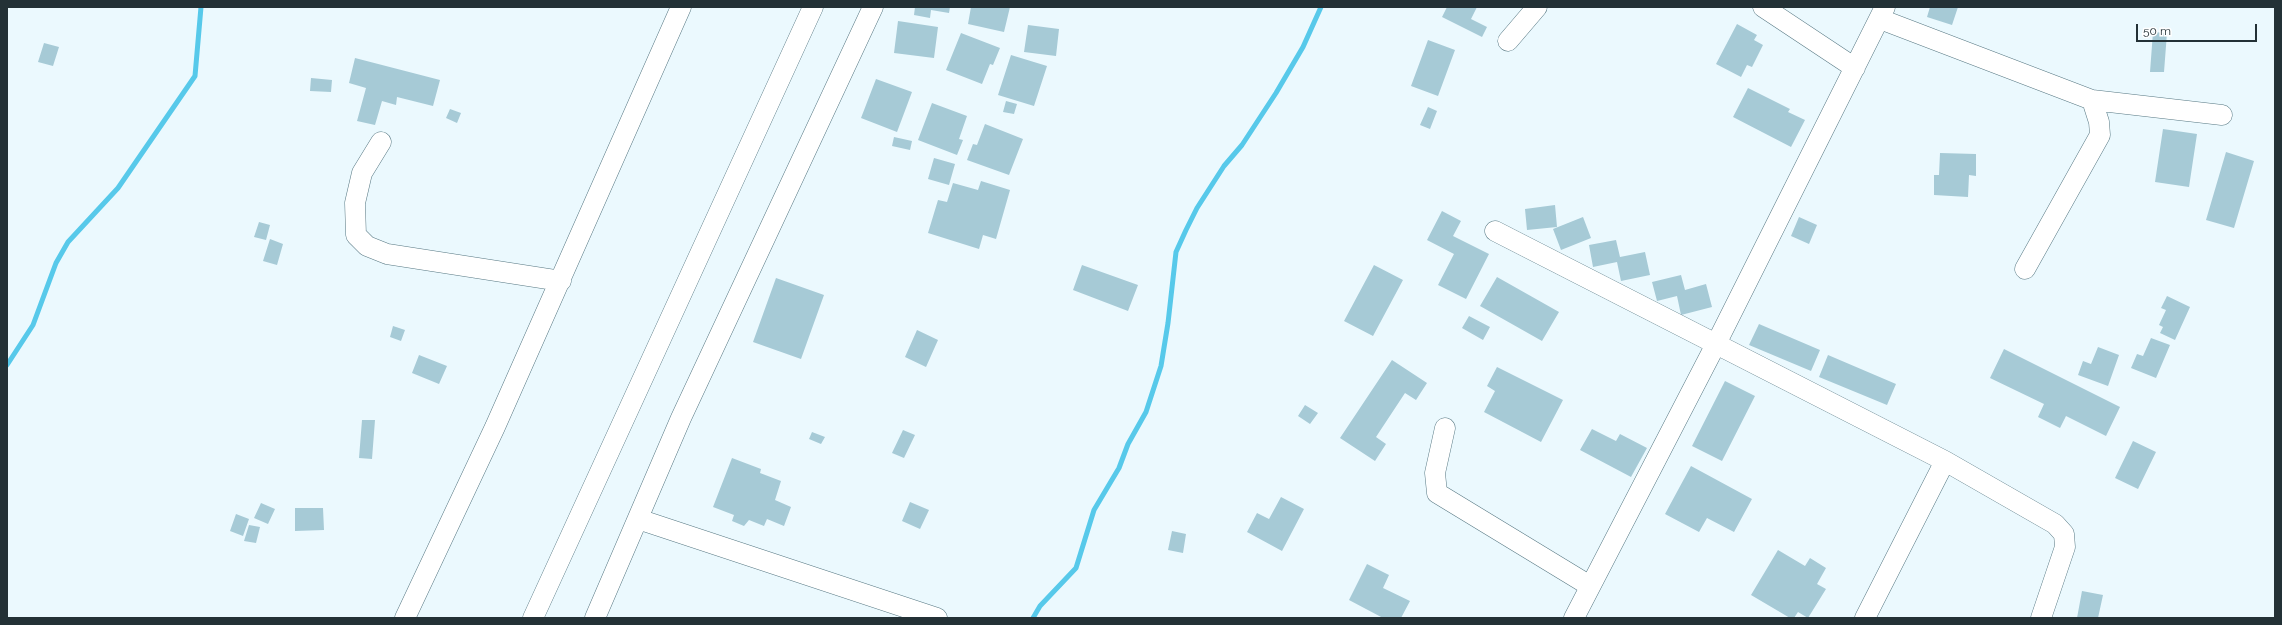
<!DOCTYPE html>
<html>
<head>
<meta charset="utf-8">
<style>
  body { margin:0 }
  #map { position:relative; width:2282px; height:625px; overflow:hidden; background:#ebf9fe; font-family:Raleway,sans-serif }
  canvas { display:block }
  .frame { position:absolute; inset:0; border:8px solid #233136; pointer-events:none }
  .scale { position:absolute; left:2136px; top:24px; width:121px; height:18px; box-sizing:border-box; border:2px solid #233136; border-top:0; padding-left:5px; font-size:12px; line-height:14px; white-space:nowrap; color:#233136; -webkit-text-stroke:3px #fff; paint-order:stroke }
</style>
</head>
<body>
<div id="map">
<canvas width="2282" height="625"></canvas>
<div class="frame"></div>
<div class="scale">50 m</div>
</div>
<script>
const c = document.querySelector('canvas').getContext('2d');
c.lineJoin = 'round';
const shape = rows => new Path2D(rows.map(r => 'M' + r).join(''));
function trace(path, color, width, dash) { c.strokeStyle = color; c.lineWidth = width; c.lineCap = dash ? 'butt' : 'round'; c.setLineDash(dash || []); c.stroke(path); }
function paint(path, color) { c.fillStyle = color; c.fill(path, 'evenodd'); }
trace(shape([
  [7,365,33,325,56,263,68,242,118,188,195,76,201,7],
  [1033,618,1040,606,1076,568,1094,510,1119,468,1128,444,1146,412,1161,366,1168,323,1176,252,1186,230,1197,208,1224,166,1242,145,1276,93,1303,47,1321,7]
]), '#57c9ea', 5);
paint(shape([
  [915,7,950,7,949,13,931,10,930,18,914,15],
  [971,7,1010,7,1004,32,968,24],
  [1447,7,1477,7,1471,19,1487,27,1482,37,1442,17],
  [1930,7,1958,7,1952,25,1927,17],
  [898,21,938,27,934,58,894,53],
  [1737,24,1757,35,1754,40,1763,45,1752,67,1747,65,1741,77,1716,64],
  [1028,25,1059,29,1056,56,1024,52],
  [2153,32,2167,33,2164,72,2150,72],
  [961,33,1000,48,993,65,990,64,982,84,946,70],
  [1428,40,1455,50,1438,96,1411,86],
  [44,43,59,47,53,66,38,62],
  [1011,55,1047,66,1034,106,998,95],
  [355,58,440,80,433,106,397,97,396,105,382,101,375,125,357,121,366,88,349,83],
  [311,78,332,80,331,92,310,91],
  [876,79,912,92,897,132,861,118],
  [1748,88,1790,109,1788,112,1805,120,1791,147,1733,117],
  [1006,101,1017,104,1014,114,1003,112],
  [932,103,967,116,959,139,963,140,957,155,918,140],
  [1428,107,1437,111,1430,129,1420,125],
  [450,109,461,113,457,123,446,118],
  [985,124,1023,139,1009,175,967,160,973,144,977,145],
  [2163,129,2197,134,2189,187,2155,182],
  [894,137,912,141,910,150,892,146],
  [2226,152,2254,161,2234,228,2206,220],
  [1940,153,1976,154,1976,176,1969,175,1968,197,1934,195,1934,175,1939,175],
  [934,158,955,164,949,185,928,179],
  [981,181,1010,190,996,239,983,235,979,249,928,233,938,200,947,202,953,183,978,190],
  [1555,205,1557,227,1527,230,1525,209],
  [1442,211,1461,221,1453,236,1489,254,1466,299,1438,285,1454,254,1427,240],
  [1583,217,1591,238,1561,250,1553,229],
  [1799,217,1817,225,1809,244,1791,236],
  [259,222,270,225,266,240,254,237],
  [270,239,283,244,277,265,263,261],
  [1616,240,1620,257,1645,252,1650,275,1621,281,1617,262,1593,267,1589,245],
  [1082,265,1138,285,1128,311,1073,290],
  [1374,265,1403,280,1373,336,1344,321],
  [1681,275,1685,290,1706,284,1712,307,1681,315,1677,296,1657,301,1652,282],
  [1497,277,1559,312,1542,341,1480,306],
  [776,278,824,295,801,359,753,342],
  [2167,296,2190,307,2175,340,2160,333,2163,327,2159,325,2166,310,2161,308],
  [1469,316,1490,327,1483,340,1462,328],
  [1759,324,1820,350,1811,371,1749,345],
  [393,326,405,330,401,341,390,337],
  [917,330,938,340,926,367,905,357],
  [2151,338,2170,345,2156,378,2131,368,2137,354,2143,356],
  [2098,347,2119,355,2108,386,2078,375,2083,361,2091,364],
  [2004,349,2120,407,2106,436,2066,416,2060,428,2038,417,2044,404,1990,378],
  [419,355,447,366,439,384,412,373],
  [1828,355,1896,384,1887,405,1819,377],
  [1392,360,1427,383,1416,400,1405,393,1376,437,1386,444,1375,461,1340,438],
  [1497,367,1563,400,1541,442,1484,412,1495,391,1487,386],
  [1725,381,1755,396,1722,461,1692,446],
  [1305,405,1318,413,1310,424,1298,416],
  [362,420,375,420,372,459,359,458],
  [1592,429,1616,441,1620,434,1647,448,1631,477,1580,450],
  [903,430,915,435,904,458,892,453],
  [812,432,825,437,821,444,809,439],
  [2133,441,2156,452,2138,489,2115,478],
  [732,458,761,469,760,473,781,481,775,500,791,507,784,526,767,519,764,526,749,520,744,526,732,521,734,515,713,507],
  [1691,466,1752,499,1734,532,1707,518,1699,532,1665,514],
  [1281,497,1304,509,1282,551,1247,532,1257,513,1269,519],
  [910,502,929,510,920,529,902,521],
  [261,503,275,509,268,524,254,518],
  [295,508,323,508,324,530,295,531],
  [236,514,249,519,243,536,230,531],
  [249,525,260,527,256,543,244,541],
  [1172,531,1186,534,1183,553,1168,550],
  [1778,550,1805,566,1810,558,1826,568,1817,584,1826,589,1808,618,1798,612,1794,618,1790,618,1751,595],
  [1367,564,1389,575,1383,588,1410,601,1401,618,1383,618,1349,600],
  [2082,591,2103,595,2098,618,2077,618]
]), '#a6cad6');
const minor = shape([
  [1763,7,1855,68],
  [1880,19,2092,100,2222,115],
  [1508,41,1537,7],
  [381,142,362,173,355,203,356,235,367,246,387,254,561,281],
  [1495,231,1945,461,1865,618],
  [2025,269,2100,135,2099,122,2092,100],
  [1445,428,1435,473,1437,493,1590,586],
  [1945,461,2055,524,2064,534,2065,547,2041,618],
  [638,519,937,618],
  [405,618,495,427,681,7],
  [533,618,813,7],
  [595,618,681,418,873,7],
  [1574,618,1716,344,1885,7]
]);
trace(minor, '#577883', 21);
trace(minor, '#fff', 20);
</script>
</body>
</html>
